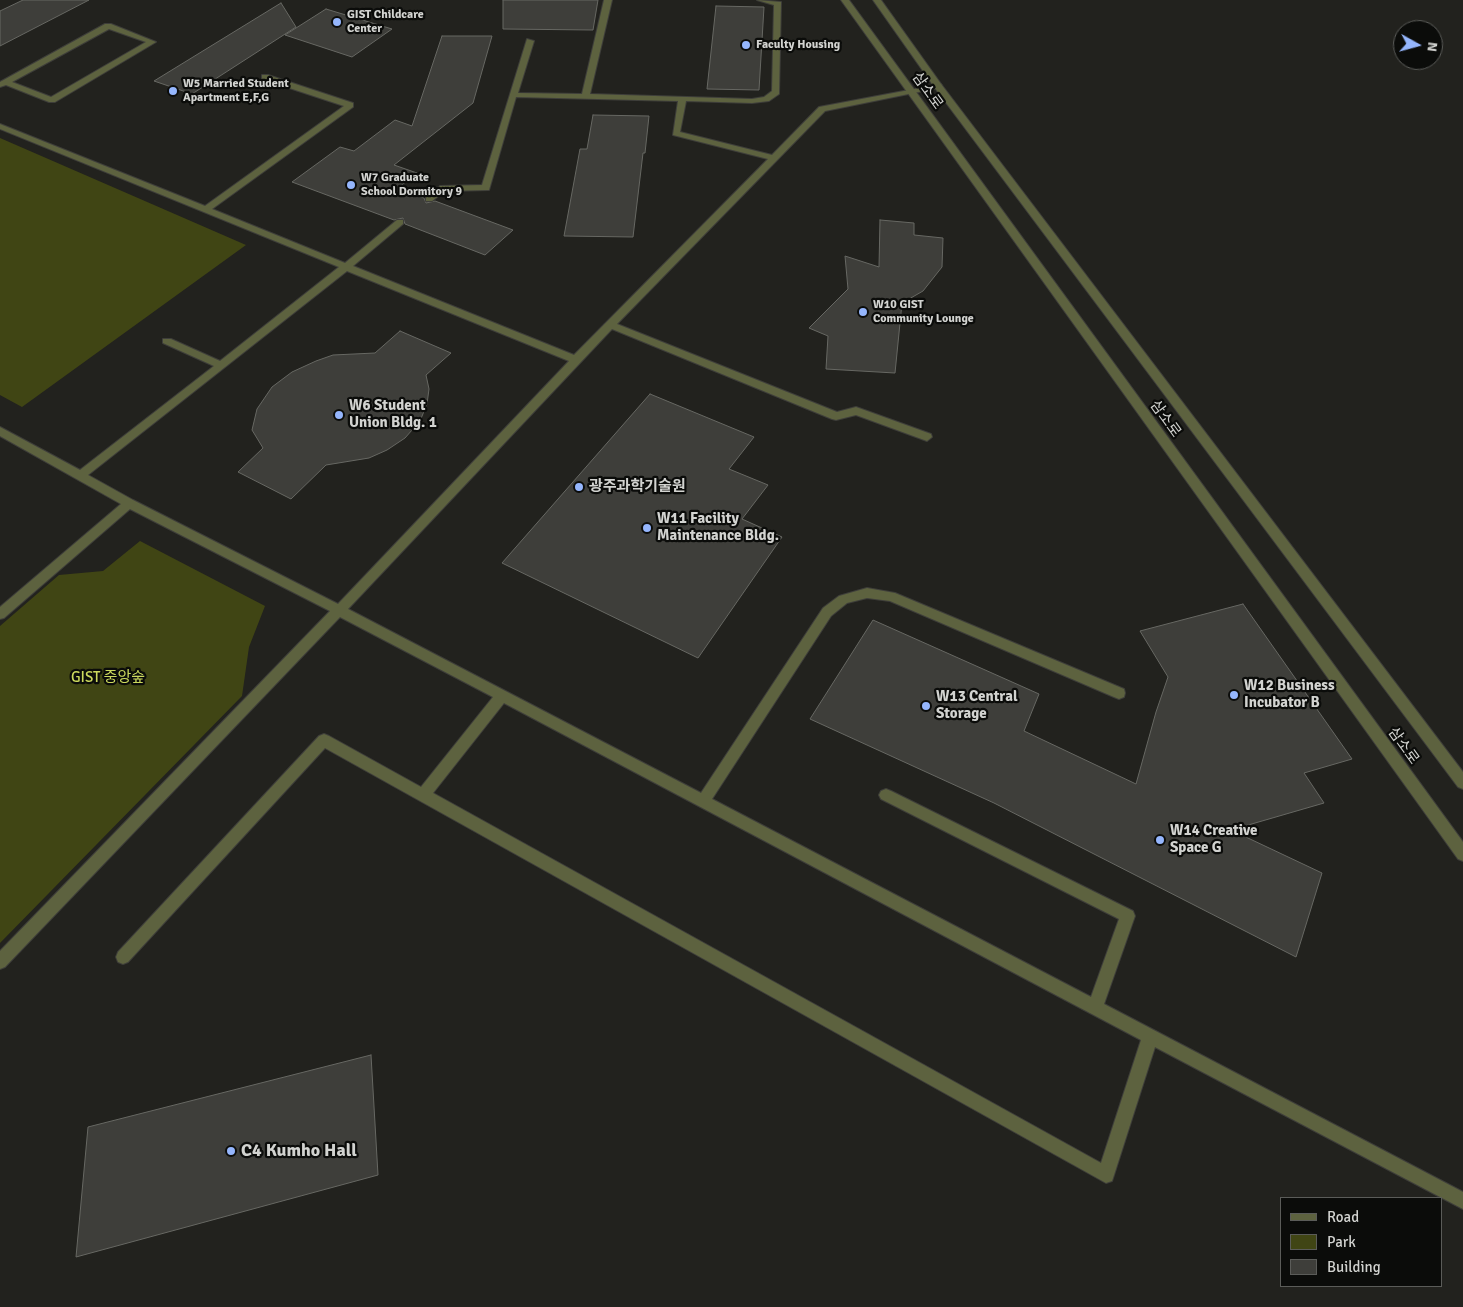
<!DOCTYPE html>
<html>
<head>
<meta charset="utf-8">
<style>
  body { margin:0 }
  #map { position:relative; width:1463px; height:1307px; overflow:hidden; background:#22221e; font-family:Signika,sans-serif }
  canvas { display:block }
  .legend { position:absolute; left:1280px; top:1197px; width:162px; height:90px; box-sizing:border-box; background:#0b0c0a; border:1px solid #5b5c59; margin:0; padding:6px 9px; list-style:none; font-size:15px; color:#d2d3d0 }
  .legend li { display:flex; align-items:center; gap:10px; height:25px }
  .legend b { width:25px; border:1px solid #5b5c59 }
  .north { position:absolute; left:1393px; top:20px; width:50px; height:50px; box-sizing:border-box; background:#0b0c0a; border:1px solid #5b5c59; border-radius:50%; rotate:97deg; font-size:14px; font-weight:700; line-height:20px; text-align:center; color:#d2d3d0 }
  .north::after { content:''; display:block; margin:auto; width:18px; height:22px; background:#95b6fd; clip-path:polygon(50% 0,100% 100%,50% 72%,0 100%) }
</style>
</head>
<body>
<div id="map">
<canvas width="1463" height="1307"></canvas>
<ul class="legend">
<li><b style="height:6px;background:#5d623f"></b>Road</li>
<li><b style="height:14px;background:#404514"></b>Park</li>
<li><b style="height:14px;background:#3e3e3a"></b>Building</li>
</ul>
<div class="north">N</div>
</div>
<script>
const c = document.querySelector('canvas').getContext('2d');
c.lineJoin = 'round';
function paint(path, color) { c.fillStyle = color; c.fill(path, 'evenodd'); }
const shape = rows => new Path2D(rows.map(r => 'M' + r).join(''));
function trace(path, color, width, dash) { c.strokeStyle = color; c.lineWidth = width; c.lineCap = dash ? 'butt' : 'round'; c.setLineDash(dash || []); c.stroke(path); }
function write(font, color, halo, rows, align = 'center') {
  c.font = font + ' Signika,"Noto Sans KR",sans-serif'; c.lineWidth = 4.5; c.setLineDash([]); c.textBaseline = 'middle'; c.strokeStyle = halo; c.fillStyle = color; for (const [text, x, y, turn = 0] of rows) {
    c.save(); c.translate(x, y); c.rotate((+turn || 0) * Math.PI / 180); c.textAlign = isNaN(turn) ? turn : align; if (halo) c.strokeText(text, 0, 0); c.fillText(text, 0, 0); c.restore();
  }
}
paint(shape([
  [0,138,246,245,22,407,0,395],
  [140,541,265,606,249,647,242,696,0,943,0,626,59,575,103,571]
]), '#404514');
const building = shape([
  [23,0,89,0,0,46,0,11,23,0],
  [503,0,598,0,593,30,503,29,503,0],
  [281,3,296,27,192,94,154,81,281,3],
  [716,6,764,7,759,90,707,89,716,6],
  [326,9,392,29,352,57,285,35,326,9],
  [442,36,492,36,473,103,394,165,417,173,398,188,424,198,426,203,435,201,513,230,485,255,405,224,403,218,394,220,292,182,340,147,354,151,395,120,412,126,442,36],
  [593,115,649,116,645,153,643,153,633,237,564,236,580,149,587,149,593,115],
  [880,220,914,223,914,235,943,238,942,267,923,291,902,303,895,373,826,369,828,336,809,328,848,289,845,256,879,267,880,220],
  [400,331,451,353,426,375,429,389,427,404,420,421,405,438,387,450,369,458,326,465,291,499,238,472,263,448,252,430,257,409,272,387,292,372,316,361,333,355,375,353,400,331],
  [650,394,754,437,729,469,768,485,742,519,782,537,698,658,502,563,650,394],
  [1243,604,1352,759,1304,773,1324,803,1231,830,1322,873,1296,957,994,803,810,719,873,620,1039,694,1024,731,1136,784,1156,712,1168,677,1140,631,1243,604],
  [371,1055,378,1175,76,1257,88,1127,371,1055]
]);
paint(building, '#3e3e3a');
trace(building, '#676863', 1);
const service = shape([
  [604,0,612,0,590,94,752,99,764,97,772,91,774,5,757,0,781,2,779,94,769,101,752,103,686,101,680,132,772,155,819,107,941,84,942,86,938,88,825,111,617,324,837,412,856,407,931,434,932,437,927,441,856,415,836,420,832,419,612,329,348,609,701,793,823,608,839,596,867,588,895,593,1124,689,1125,693,1124,697,1119,699,1114,697,890,601,867,598,847,603,831,616,712,799,1091,997,1119,919,881,799,879,795,881,791,886,789,891,791,1133,911,1135,916,1104,1004,1463,1192,1463,1209,1155,1047,1114,1175,1112,1181,1106,1183,325,748,128,962,123,964,118,962,116,957,118,952,319,736,324,734,329,736,421,787,493,697,340,617,5,967,0,969,0,951,330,611,130,509,4,618,0,619,0,607,121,504,0,436,0,427,80,470,214,366,163,343,163,339,171,339,220,361,339,267,0,129,0,124,205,206,344,106,262,79,262,75,268,75,353,103,353,107,212,209,345,263,397,220,403,220,403,224,353,266,574,355,768,159,673,135,678,101,516,97,489,190,445,191,432,201,426,201,426,197,440,186,482,185,527,39,534,41,518,93,582,94,604,0],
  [347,271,569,361,338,604,133,500,88,475,347,271],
  [504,703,1141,1040,1101,1163,433,793,504,703],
  [105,24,111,24,156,42,55,102,49,102,6,85,0,87,0,82,105,24],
  [109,29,146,42,51,97,12,82,109,29]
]);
const tertiary = shape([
  [841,0,849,0,1463,842,1463,861,1458,859,841,0],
  [873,0,881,0,941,84,1463,772,1463,789,1458,787,935,88,873,0]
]);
trace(service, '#3e3e3a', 2);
trace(tertiary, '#3e3e3a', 2);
paint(service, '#5d623f');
paint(tertiary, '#5d623f');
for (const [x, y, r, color] of [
  [337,22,5,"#95b6fd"],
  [746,45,5,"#95b6fd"],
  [173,91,5,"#95b6fd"],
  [351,185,5,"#95b6fd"],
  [863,312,5,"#95b6fd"],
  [339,415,5,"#95b6fd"],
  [579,487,5,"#95b6fd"],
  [647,528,5,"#95b6fd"],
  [1234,695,5,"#95b6fd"],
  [926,706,5,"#95b6fd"],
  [1160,840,5,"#95b6fd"],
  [231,1151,5,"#95b6fd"]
]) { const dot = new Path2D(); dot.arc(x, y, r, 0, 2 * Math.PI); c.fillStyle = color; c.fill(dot); trace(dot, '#0b0c0a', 2); }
write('bold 12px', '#d2d3d0', '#0b0c0a', [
  ["GIST Childcare",347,15],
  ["Center",347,29],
  ["Faculty Housing",756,45],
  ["W5 Married Student",183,84],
  ["Apartment E,F,G",183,98],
  ["W7 Graduate",361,178],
  ["School Dormitory 9",361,192],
  ["W10 GIST",873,305],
  ["Community Lounge",873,319]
], 'left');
write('15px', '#d2d3d0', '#0b0c0a', [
  ["삼소로",927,91,54],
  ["삼소로",1165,419,54],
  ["삼소로",1403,746,54]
]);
write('bold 15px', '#d2d3d0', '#0b0c0a', [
  ["W6 Student",349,406],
  ["Union Bldg. 1",349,423],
  ["광주과학기술원",589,487],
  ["W11 Facility",657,519],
  ["Maintenance Bldg.",657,536],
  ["W12 Business",1244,686],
  ["Incubator B",1244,703],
  ["W13 Central",936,697],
  ["Storage",936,714],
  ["W14 Creative",1170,831],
  ["Space G",1170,848]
], 'left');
write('15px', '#ccd95e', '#0b0c0a', [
  ["GIST 중앙숲",108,678]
]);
write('bold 18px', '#d2d3d0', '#0b0c0a', [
  ["C4 Kumho Hall",241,1151]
], 'left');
</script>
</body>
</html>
